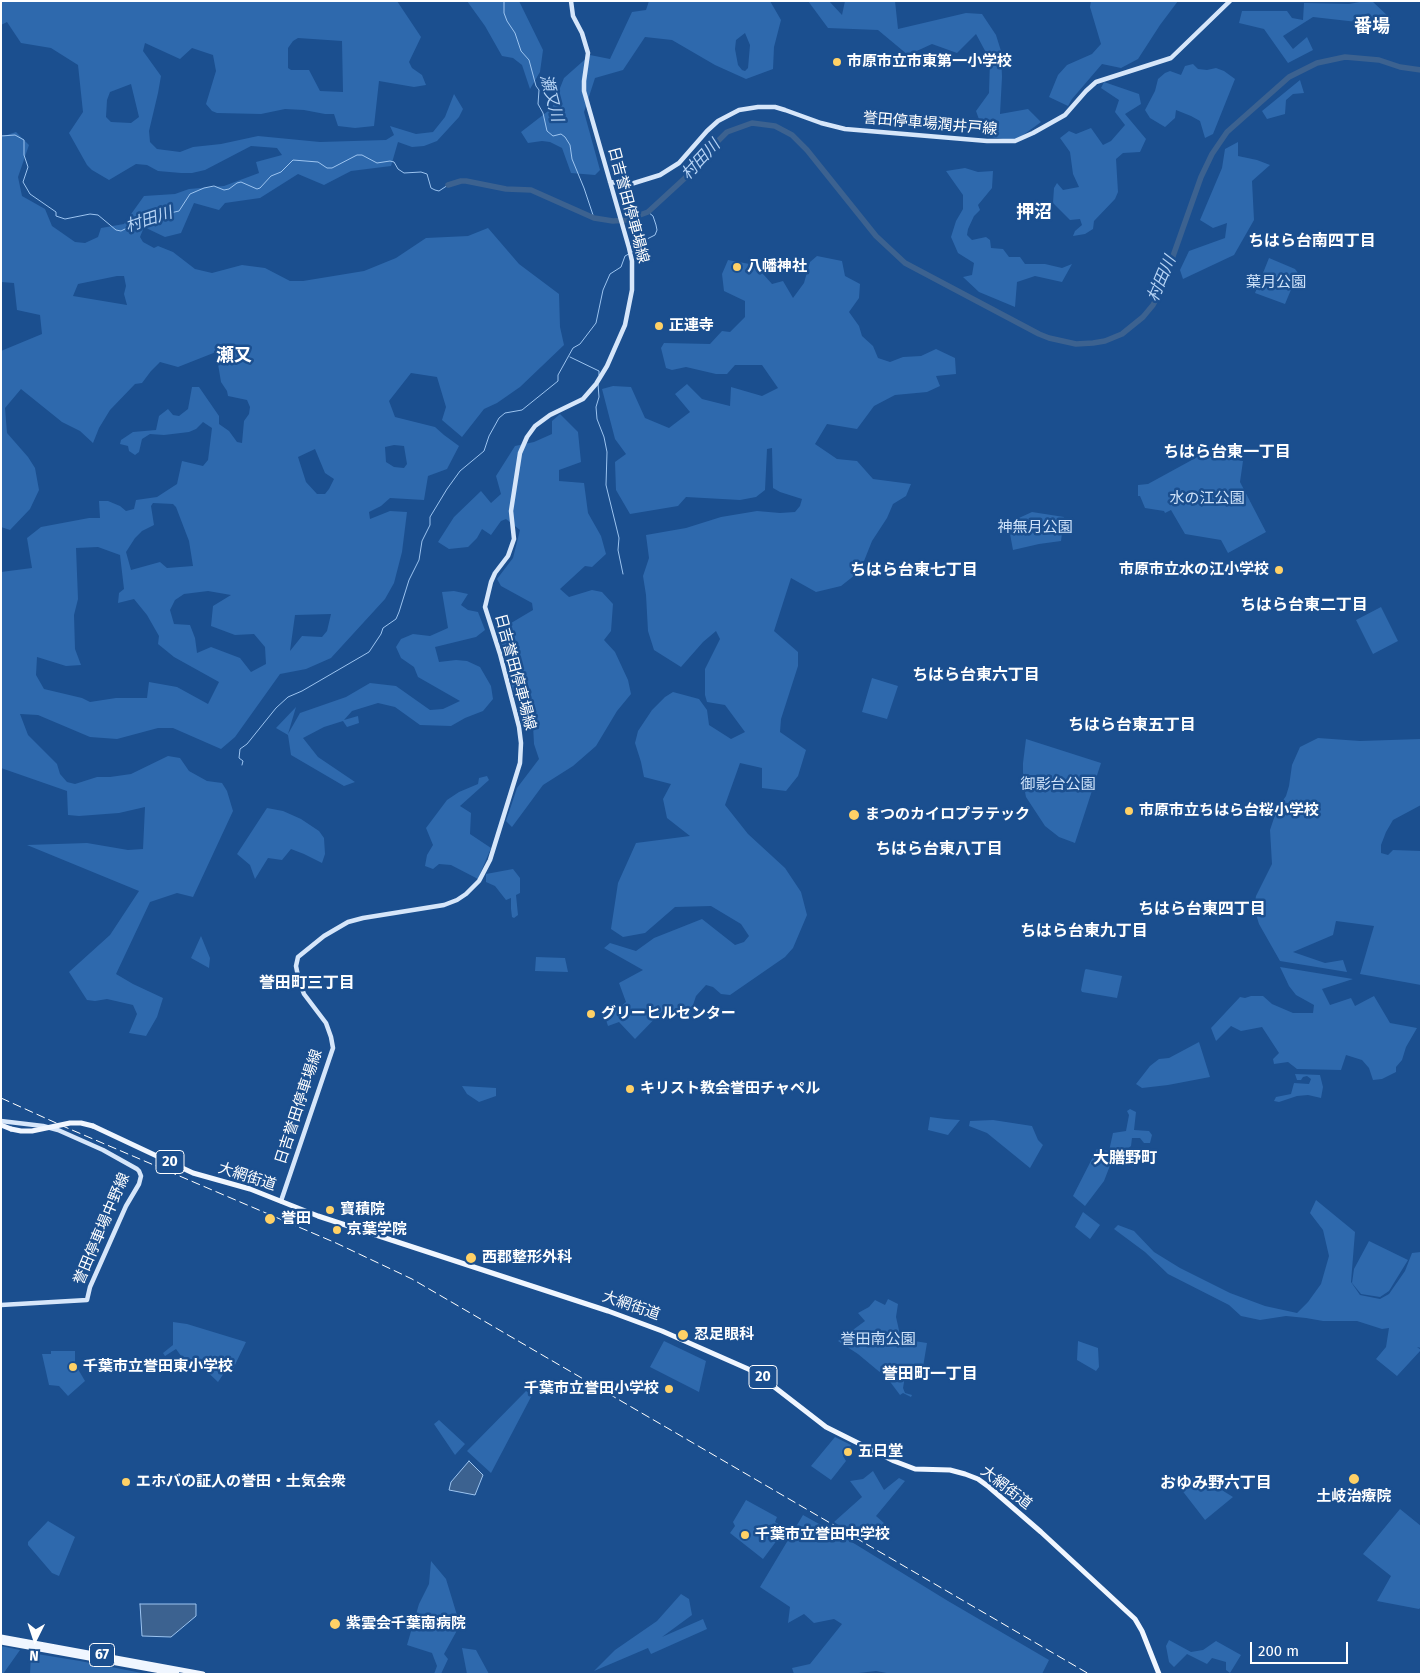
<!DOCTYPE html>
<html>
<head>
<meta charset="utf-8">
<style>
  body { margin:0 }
  #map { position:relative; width:1422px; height:1675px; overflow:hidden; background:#1b4f8f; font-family:"Fira Sans",sans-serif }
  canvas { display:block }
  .frame { position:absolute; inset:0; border:2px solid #fff; pointer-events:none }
  .north { position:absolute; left:10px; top:1615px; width:50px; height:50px; -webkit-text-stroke:4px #1b4f8f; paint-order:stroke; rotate:184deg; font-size:14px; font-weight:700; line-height:20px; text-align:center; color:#fff }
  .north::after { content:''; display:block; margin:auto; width:18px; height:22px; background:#fff; clip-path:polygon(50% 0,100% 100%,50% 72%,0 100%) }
  .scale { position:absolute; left:1250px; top:1642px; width:98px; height:22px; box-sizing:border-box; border:2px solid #fff; border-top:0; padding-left:6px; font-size:15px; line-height:18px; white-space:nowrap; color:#fff; -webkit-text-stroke:4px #1b4f8f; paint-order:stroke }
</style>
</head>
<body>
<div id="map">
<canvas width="1422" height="1675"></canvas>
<div class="frame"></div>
<div class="north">N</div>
<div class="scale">200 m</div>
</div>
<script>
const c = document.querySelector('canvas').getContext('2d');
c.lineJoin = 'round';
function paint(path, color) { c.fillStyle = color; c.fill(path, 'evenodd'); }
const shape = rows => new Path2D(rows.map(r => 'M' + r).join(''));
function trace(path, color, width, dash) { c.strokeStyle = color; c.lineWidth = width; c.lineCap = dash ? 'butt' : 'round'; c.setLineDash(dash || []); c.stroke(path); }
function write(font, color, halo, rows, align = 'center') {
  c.font = font + ' "Fira Sans","Noto Sans JP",sans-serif'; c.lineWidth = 5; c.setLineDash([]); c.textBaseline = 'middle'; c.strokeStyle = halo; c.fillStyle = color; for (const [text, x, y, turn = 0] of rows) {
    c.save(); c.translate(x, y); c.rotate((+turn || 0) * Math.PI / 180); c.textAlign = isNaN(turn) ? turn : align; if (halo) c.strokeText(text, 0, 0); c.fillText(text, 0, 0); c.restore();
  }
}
paint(shape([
  [1,1,397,1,421,37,409,62,412,68,422,75,426,85,414,87,379,81,374,126,355,128,338,126,334,114,325,114,304,110,285,109,261,114,217,113,212,111,206,104,216,71,213,55,192,48,180,59,145,43,143,51,161,76,158,93,149,131,150,142,157,149,180,152,193,147,221,144,258,136,320,142,386,140,394,135,390,126,416,134,433,132,445,117,454,94,463,109,459,117,437,141,424,146,412,147,398,142,391,166,351,171,324,185,298,174,260,198,225,203,219,210,194,203,181,233,165,237,144,227,140,237,143,242,154,248,158,246,173,252,195,269,212,273,242,265,265,268,290,281,303,281,364,271,396,258,426,238,468,236,488,228,519,264,559,294,560,327,564,345,520,387,497,403,484,409,462,437,442,420,446,407,437,377,411,373,389,401,395,417,435,427,444,435,459,446,447,469,428,476,424,500,390,498,381,506,369,512,370,519,390,511,407,512,402,552,394,583,385,599,331,658,306,669,280,674,235,737,221,749,173,728,158,728,117,739,90,737,38,715,20,714,28,735,57,764,60,774,67,782,75,784,97,777,110,777,131,774,168,756,180,758,189,771,207,781,222,783,227,791,233,811,193,897,177,893,150,902,116,974,133,984,163,998,157,1017,146,1036,129,1033,137,1014,133,1005,107,999,95,1001,87,1000,69,972,110,935,139,891,27,845,87,843,128,850,143,849,145,807,119,813,79,816,68,815,67,791,1,768,1,572,32,568,27,538,41,527,89,518,100,518,99,501,108,501,120,506,126,511,134,509,136,500,157,497,177,484,182,461,203,466,208,460,212,428,203,422,196,429,189,432,164,435,150,434,142,439,139,452,135,455,129,451,128,446,120,444,121,440,133,432,156,430,159,416,168,409,173,415,179,416,188,409,192,387,199,387,219,416,219,424,229,431,237,442,242,443,244,421,249,414,250,407,247,400,228,396,227,391,221,382,216,352,178,367,160,362,151,371,142,383,135,384,110,410,99,428,93,443,80,431,62,422,21,389,5,408,7,433,28,457,35,468,39,490,30,509,10,530,1,527,1,351,42,334,40,315,17,310,14,283,1,282,1,137,16,132,29,145,18,177,22,196,45,209,52,226,75,242,85,243,98,237,101,228,124,224,144,196,175,194,189,189,224,186,259,173,256,162,282,155,277,148,251,146,205,170,192,173,181,173,158,171,147,165,136,164,109,180,92,170,87,165,69,133,83,112,78,65,51,48,21,43,7,22,1,25],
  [298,38,342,41,343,92,320,91,309,70,291,70,288,68,288,48,293,41],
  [131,84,139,117,131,123,111,122,106,117,107,100,110,92],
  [117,276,124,276,126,286,124,294,127,305,73,296,78,284],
  [394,445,404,446,407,464,404,468,394,467,386,462,385,447],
  [315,449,325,473,334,479,329,489,325,494,317,494,306,482,298,457],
  [153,503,173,504,176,507,189,541,193,566,167,568,160,562,131,570,126,552,135,538,142,531,154,525,151,506],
  [98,547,120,555,124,589,119,593,118,603,134,599,147,615,159,636,158,644,174,657,219,682,208,704,177,687,149,682,147,698,116,698,90,702,82,698,44,689,36,675,37,657,66,666,81,665,75,649,74,615,78,599,76,548],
  [208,591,231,595,213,606,211,626,235,635,254,634,265,647,266,664,251,672,240,658,211,647,197,653,195,638,190,625,174,624,170,610,175,600,184,594],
  [331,614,327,631,322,637,302,636,290,651,295,615],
  [467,1,519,1,543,50,540,72,530,89,522,65,513,58,502,56,485,26],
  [649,1,770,1,781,20,774,47,773,69,746,79,715,65,672,40,645,37,623,70,595,78,584,112,600,170,595,175,571,173,562,148,550,142,542,141,528,143,521,132,552,108,564,78,590,55,610,59,632,12,646,10],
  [745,33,750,45,748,68,745,71,742,70,738,65,735,49,736,40],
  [808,1,829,1,842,15,845,1,895,1,898,29,966,13,982,14,996,35,1001,51,1002,77,1000,114,1028,109,1041,122,1015,141,985,136,976,111,989,93,990,60,976,34,957,53,932,44,908,55,878,30,828,28],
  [1091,1,1178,1,1160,25,1138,59,1121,68,1102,64,1072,99,1068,106,1049,97,1058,75,1067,65,1092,54,1101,44,1090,7],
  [1365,1,1372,1,1391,19,1375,24,1313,17,1283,36,1293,49,1307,37,1313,50,1288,63,1264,29,1239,23,1242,11,1287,11,1292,18,1303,20,1304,3,1349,4],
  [1193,64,1198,69,1207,70,1216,68,1224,71,1235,79,1213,134,1205,138,1200,121,1191,116,1176,110,1175,118,1165,127,1150,118,1145,110,1155,91,1158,79,1165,73,1170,71,1181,75,1185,66],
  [1300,80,1304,93,1293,94,1286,100,1285,114,1267,119,1262,111],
  [1104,82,1139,94,1141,104,1125,114,1146,139,1140,152,1123,153,1116,159,1118,192,1115,199,1094,221,1093,229,1085,234,1073,236,1075,231,1082,225,1080,219,1070,220,1053,203,1054,188,1057,183,1063,190,1079,187,1073,174,1070,152,1060,138,1069,131,1076,134,1091,128,1103,145,1111,141,1125,125,1115,112,1119,100,1101,88],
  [1238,142,1238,156,1257,160,1270,165,1252,181,1254,220,1234,255,1183,279,1180,270,1189,251,1225,238,1227,223,1213,228,1200,220,1222,168,1225,149],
  [965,168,978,172,993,171,992,188,978,205,980,210,974,216,968,229,967,235,972,240,986,237,990,240,991,248,1003,249,1009,257,1020,257,1025,264,1045,264,1062,268,1072,264,1062,282,1035,276,1017,282,1015,307,979,292,963,277,972,275,974,263,958,253,951,237,956,221,963,209,963,195,946,171],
  [817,256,842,261,845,276,860,284,859,298,849,312,859,326,862,336,873,346,878,358,890,362,903,357,921,356,936,349,955,358,956,374,936,376,940,386,927,392,895,395,874,406,857,429,827,424,815,444,837,459,857,461,873,479,911,484,906,496,893,504,887,518,872,541,860,571,841,586,816,592,791,578,774,631,798,652,798,666,781,719,780,732,806,750,798,776,786,791,762,788,762,768,740,763,725,805,748,834,785,868,801,892,807,915,793,948,785,957,730,995,721,994,713,987,706,985,696,996,689,1017,666,1007,635,1039,619,1022,608,1026,606,1020,626,1002,619,983,643,970,604,948,610,943,636,951,654,938,702,919,735,945,744,942,749,936,741,924,711,906,675,907,645,933,623,937,611,929,618,883,636,843,690,836,667,818,663,799,671,784,644,777,641,762,635,743,638,731,652,710,665,697,673,692,699,699,707,710,709,725,731,739,745,732,725,705,707,702,705,695,705,669,720,639,716,631,703,642,681,667,654,650,648,631,646,595,643,576,649,558,646,535,686,528,721,517,757,511,780,513,795,512,800,506,802,499,780,492,773,488,772,448,767,449,765,490,756,497,740,500,686,497,678,506,630,514,616,490,615,462,626,454,615,439,602,389,613,386,631,387,645,418,669,428,690,412,675,394,687,384,702,399,730,406,731,387,762,396,778,388,762,365,735,365,727,374,716,374,686,367,672,370,666,368,661,348,664,343,710,344,722,331,730,332,745,317,745,301,724,291,722,274,728,260,755,265,772,284,783,281,793,298,804,283,810,262],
  [1269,258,1295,269,1298,273,1285,304,1255,293],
  [560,414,578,432,581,462,559,470,559,481,584,483,588,513,601,536,606,554,592,567,585,566,560,589,569,597,592,590,602,592,613,604,611,631,604,640,615,652,628,680,631,694,617,711,596,746,573,766,543,785,512,827,506,821,517,788,539,759,534,744,533,725,534,706,513,690,500,637,501,629,533,610,532,603,501,586,497,579,513,558,520,530,506,519,501,521,491,535,482,529,477,538,468,547,449,549,438,542,454,517,481,491,491,503,501,494,496,476,515,446,534,442,552,434,552,421],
  [1201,455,1243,461,1240,482,1266,532,1228,553,1221,540,1185,534,1171,510,1165,513,1164,511,1145,508,1140,496,1138,496,1138,485,1148,484],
  [1032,512,1064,517,1061,541,1039,544,1013,550,1008,523],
  [454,591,468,594,461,605,468,610,478,612,485,630,476,637,435,647,439,662,456,660,467,661,480,667,491,686,493,699,483,711,465,718,451,726,420,725,395,707,378,703,352,711,344,720,358,716,359,723,347,727,343,721,324,727,303,738,318,757,355,782,344,786,291,755,288,735,276,728,296,707,288,734,300,713,346,697,370,683,396,686,430,710,443,709,460,701,418,677,414,667,401,658,396,647,401,639,413,634,430,636,448,628,442,592],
  [1381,607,1398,641,1373,654,1356,620],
  [872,678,898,686,887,719,862,712],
  [1318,738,1360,741,1421,739,1421,805,1393,820,1386,832,1381,845,1381,853,1388,855,1393,850,1421,851,1421,985,1360,974,1374,926,1336,921,1333,935,1293,952,1325,963,1343,960,1347,972,1280,961,1259,924,1254,908,1256,896,1272,864,1270,830,1277,809,1286,796,1289,786,1292,765,1300,747],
  [1026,739,1101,763,1075,843,1059,837,1045,826,1026,797,1023,782,1023,763],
  [487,776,489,780,460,806,471,813,470,834,491,848,478,879,451,865,439,864,433,869,425,866,427,855,433,845,426,828,447,800,459,792,478,784,479,778],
  [267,808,283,811,301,819,319,831,324,838,325,854,322,863,304,854,291,849,282,860,268,858,255,879,250,865,237,854],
  [513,869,520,878,520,893,516,895,518,915,514,918,512,917,511,909,511,898,506,900,495,886,486,882,486,874],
  [201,936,210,958,209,968,191,958],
  [536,957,565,958,568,972,535,971],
  [1280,967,1353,979,1322,989,1330,1005,1351,998,1355,1006,1374,996,1390,1023,1417,1028,1406,1047,1402,1060,1396,1067,1396,1072,1382,1079,1373,1080,1369,1068,1362,1060,1346,1055,1341,1070,1297,1069,1288,1062,1274,1064,1273,1059,1279,1053,1262,1027,1241,1031,1231,1026,1216,1041,1211,1028,1240,997,1245,998,1251,996,1263,996,1272,1004,1293,1013,1313,1013,1314,1005,1296,995,1289,986],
  [1086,969,1122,976,1117,998,1082,992,1081,990,1085,970],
  [1199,1042,1210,1077,1168,1085,1142,1088,1136,1084,1150,1066,1159,1059,1169,1058],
  [1295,1074,1320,1075,1323,1087,1321,1098,1308,1095,1297,1096,1279,1102,1274,1101,1276,1097,1291,1094,1294,1083,1309,1084,1311,1079,1307,1076,1303,1077,1301,1080,1297,1080],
  [462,1086,496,1088,496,1096,479,1102,467,1094],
  [1130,1109,1136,1112,1134,1130,1149,1131,1152,1135,1150,1143,1144,1143,1140,1138,1132,1138,1131,1146,1111,1163,1104,1181,1085,1206,1073,1196,1097,1149,1109,1151,1113,1133,1126,1131,1129,1115,1127,1111],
  [930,1117,945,1119,960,1120,948,1135,928,1130],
  [993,1120,1032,1126,1038,1140,1043,1145,1030,1168,987,1133,969,1126,970,1121],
  [1316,1200,1355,1232,1351,1282,1360,1295,1380,1299,1389,1294,1405,1271,1412,1253,1421,1252,1421,1348,1417,1347,1421,1350,1397,1376,1376,1359,1386,1347,1389,1328,1382,1329,1357,1321,1323,1321,1306,1318,1286,1316,1260,1320,1241,1316,1229,1305,1168,1274,1145,1252,1114,1229,1118,1225,1134,1231,1154,1252,1180,1268,1230,1293,1265,1306,1297,1313,1308,1302,1321,1284,1329,1256,1323,1230,1310,1213],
  [1083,1212,1100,1225,1090,1239,1075,1227],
  [1369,1241,1408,1260,1389,1291,1380,1297,1361,1294,1352,1283,1354,1269],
  [888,1299,898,1304,896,1317,901,1339,927,1343,923,1367,907,1365,903,1388,905,1393,912,1395,911,1397,903,1393,900,1395,888,1379,858,1354,838,1341,865,1321,858,1313,869,1307,875,1300,885,1305],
  [173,1322,187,1324,246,1342,233,1369,228,1367,218,1382,199,1364,189,1367,176,1349,165,1356,163,1353,173,1345],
  [664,1341,706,1361,699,1392,650,1367],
  [1078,1341,1098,1348,1099,1367,1096,1371,1077,1360],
  [51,1351,75,1351,75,1364,85,1381,68,1396,59,1386,49,1385,42,1354,51,1354],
  [526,1391,532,1395,491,1473,467,1451],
  [439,1420,465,1444,455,1455,434,1424],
  [835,1437,851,1445,843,1456,846,1461,831,1480,811,1466],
  [873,1471,884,1490,899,1478,905,1481,876,1516,884,1523,871,1537,862,1531,857,1537,834,1522,862,1497,850,1481,863,1479],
  [1196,1474,1233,1497,1205,1520,1181,1489],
  [746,1500,777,1517,775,1522,786,1528,763,1559,730,1533,735,1526,733,1522],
  [1400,1509,1421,1526,1421,1607,1419,1609,1377,1601,1391,1576,1363,1554],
  [803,1515,855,1544,948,1601,1049,1660,1042,1674,892,1674,876,1671,850,1674,794,1674,792,1668,810,1664,842,1624,834,1619,814,1623,804,1614,788,1623,790,1607,760,1587],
  [48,1521,75,1537,59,1576,52,1573,28,1545,28,1542],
  [431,1561,446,1579,460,1625,444,1654,448,1659,441,1674,434,1674,437,1666,432,1653,407,1645,419,1604,429,1584],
  [681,1594,689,1599,692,1615,662,1637,703,1619,707,1629,651,1654,648,1648,594,1671,615,1650,657,1621],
  [1169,1640,1191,1652,1203,1650,1216,1641,1241,1655,1230,1673,1226,1670,1226,1662,1212,1658,1207,1664,1187,1654,1174,1667,1169,1662,1166,1646],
  [1,1646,20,1650,3,1674,1,1674],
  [462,1648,476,1650,489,1674,467,1674],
  [31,1653,80,1661,142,1673,30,1674]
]), '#2e69ad');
const water = shape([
  [469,1461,483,1475,475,1495,449,1490,451,1482,469,1461],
  [140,1604,196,1604,196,1616,171,1637,142,1636,140,1604]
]);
paint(water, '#3c6290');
trace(water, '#9cc4f0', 1);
trace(shape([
  [504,1,504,13,507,21,515,33,521,51,529,60,536,86,539,90,538,104,543,113,547,131,553,136,561,134,565,137,570,145,572,159,584,188,594,218],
  [1,136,15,135,24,140,24,155,28,167,23,182,30,194,56,212,56,216,65,219,90,214,98,215,116,230,121,231,135,224,146,222,153,217,179,211,190,194,204,188,214,186,224,190,229,189,237,183,241,182,257,189,260,188,271,176,281,172,293,160,318,162,327,168,332,168,357,155,362,155,377,163,390,161,394,162,398,169,404,173,421,172,427,174,431,188,435,190,439,191,448,185],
  [570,357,599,371,599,375],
  [598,384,599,397,596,407,597,419,604,437,607,452,606,485,619,538,618,550,623,574],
  [242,765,243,761,239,758,240,749,247,744,276,708,288,697,302,691,369,652,381,634,383,628,396,619,399,612,409,580,419,560,422,541,430,525,430,517,447,489,460,471,484,451,489,436,499,418,505,413,522,410,558,381,558,375,573,348,580,344,596,323,603,290,610,274,621,267,625,256,638,249,643,245,645,240,655,235,657,230,656,225,653,216,648,212]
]), '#9cc4f0', 1);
trace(shape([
  [448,185,461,181,466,181,506,189,531,190,594,218,613,221,626,220,648,212,685,178,713,146,727,132,752,123,775,126,792,135,807,150,876,236,905,263,1039,334,1049,338,1076,344,1093,343,1105,341,1122,334,1143,317,1153,305,1161,290,1201,177,1212,154,1227,132,1289,77,1317,63,1345,57,1379,60,1400,67,1421,70]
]), '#3c6290', 5.5);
trace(shape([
  [610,182,631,184,660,175,679,163,707,131,718,121,739,110,758,107,775,107,785,110,821,123,845,129,987,141,1015,141,1033,133,1065,115,1086,91,1096,82,1171,58,1230,1],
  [1,1121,43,1126,58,1130,103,1150,137,1169,139,1171,141,1176,139,1184,126,1206,90,1287,87,1300,1,1305],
  [281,1201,333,1048,331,1037,326,1023,304,994,299,981,296,966,298,957,324,936,348,922,363,918,444,905,457,900,466,894,479,881,490,860,520,763,521,743,519,727,500,654,485,607,491,582,495,573,508,556,514,539,511,511,520,453,527,437,535,426,550,415,583,399,596,384,607,366,625,325,632,290,632,261,629,248,584,91,584,81,588,53,582,33,573,16,571,1]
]), '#d6e6fa', 4.5);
trace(shape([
  [1,1125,11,1129],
  [93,1126,193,1173,250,1189,318,1216,608,1311,662,1331,755,1372,826,1427,894,1461,915,1469,950,1470,965,1474,978,1479,989,1487,1041,1532,1135,1619,1142,1631,1159,1674],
  [1,1637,203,1674],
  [1,1642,177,1674]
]), '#f0f6ff', 5);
trace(shape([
  [1,1098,65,1127,336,1243,412,1279,1089,1674]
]), '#fff', 1, [9, 4]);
trace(shape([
  [11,1129,21,1131,32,1131,70,1123,81,1123,93,1126]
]), '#f0f6ff', 5);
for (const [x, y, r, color] of [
  [837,62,5,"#ffd166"],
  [737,267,5,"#ffd166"],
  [659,326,5,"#ffd166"],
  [1279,570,5,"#ffd166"],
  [1129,811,5,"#ffd166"],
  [854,815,6,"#ffd166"],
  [591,1014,5,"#ffd166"],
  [630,1089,5,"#ffd166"],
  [330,1210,5,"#ffd166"],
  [270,1219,6,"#ffd166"],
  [337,1230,5,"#ffd166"],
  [471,1258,6,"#ffd166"],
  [683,1335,6,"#ffd166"],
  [73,1367,5,"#ffd166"],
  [669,1389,5,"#ffd166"],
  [848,1452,5,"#ffd166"],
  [1354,1479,6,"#ffd166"],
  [126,1482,5,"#ffd166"],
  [745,1535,5,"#ffd166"],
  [335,1624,6,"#ffd166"]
]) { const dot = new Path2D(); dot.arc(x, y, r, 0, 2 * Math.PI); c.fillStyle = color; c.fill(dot); trace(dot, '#1b4f8f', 2); }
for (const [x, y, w] of [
  [170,1162,28],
  [763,1377,28],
  [102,1655,25]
]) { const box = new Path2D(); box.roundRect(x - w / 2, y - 11.5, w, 23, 4); c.fillStyle = '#1b4f8f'; c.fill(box); trace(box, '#fff', 1); }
write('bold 14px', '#fff', null, [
  ["20",170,1162],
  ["20",763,1377],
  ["67",102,1655]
]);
write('bold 15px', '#fff', '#1b4f8f', [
  ["市原市立市東第一小学校",847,62],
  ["八幡神社",747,267],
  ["正連寺",669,326],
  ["市原市立水の江小学校",1269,570,"right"],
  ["市原市立ちはら台桜小学校",1139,811],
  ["まつのカイロプラテック",865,815],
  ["グリーヒルセンター",601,1014],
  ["キリスト教会誉田チャペル",640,1089],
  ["寶積院",340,1210],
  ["誉田",281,1219],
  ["京葉学院",347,1230],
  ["西郡整形外科",482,1258],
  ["忍足眼科",694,1335],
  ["千葉市立誉田東小学校",83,1367],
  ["千葉市立誉田小学校",659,1389,"right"],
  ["五日堂",858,1452],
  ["エホバの証人の誉田・土気会衆",136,1482],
  ["土岐治療院",1354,1497,"center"],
  ["千葉市立誉田中学校",755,1535],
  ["紫雲会千葉南病院",346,1624]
], 'left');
write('15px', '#fff', '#1b4f8f', [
  ["誉田停車場潤井戸線",930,124,5],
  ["日吉誉田停車場線",628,205,75],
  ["日吉誉田停車場線",515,672,75],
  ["日吉誉田停車場線",299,1107,-72],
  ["大網街道",247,1177,18],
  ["誉田停車場中野線",102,1229,-67],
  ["大網街道",631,1306,19],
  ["大網街道",1006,1488,38]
]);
write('15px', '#cfe3fa', '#1b4f8f', [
  ["葉月公園",1276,283],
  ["水の江公園",1207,499],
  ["神無月公園",1035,528],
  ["御影台公園",1058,785],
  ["誉田南公園",878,1340]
]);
write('italic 16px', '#b5d3f5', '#1b4f8f', [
  ["瀬又川",551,98,75],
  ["村田川",701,160,-47],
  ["村田川",149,220,-18],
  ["村田川",1162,279,-67]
]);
write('bold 16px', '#fff', '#1b4f8f', [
  ["ちはら台南四丁目",1312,242],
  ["ちはら台東一丁目",1227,453],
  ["ちはら台東七丁目",914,571],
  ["ちはら台東二丁目",1304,606],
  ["ちはら台東六丁目",976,676],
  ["ちはら台東五丁目",1132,726],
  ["ちはら台東八丁目",939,850],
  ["ちはら台東四丁目",1202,910],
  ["ちはら台東九丁目",1084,932],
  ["誉田町三丁目",307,984],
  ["大膳野町",1125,1159],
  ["誉田町一丁目",930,1375],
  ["おゆみ野六丁目",1216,1484]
]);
write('bold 18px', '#fff', '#1b4f8f', [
  ["番場",1372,27],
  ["押沼",1034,213],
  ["瀬又",234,356]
]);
</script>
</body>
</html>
